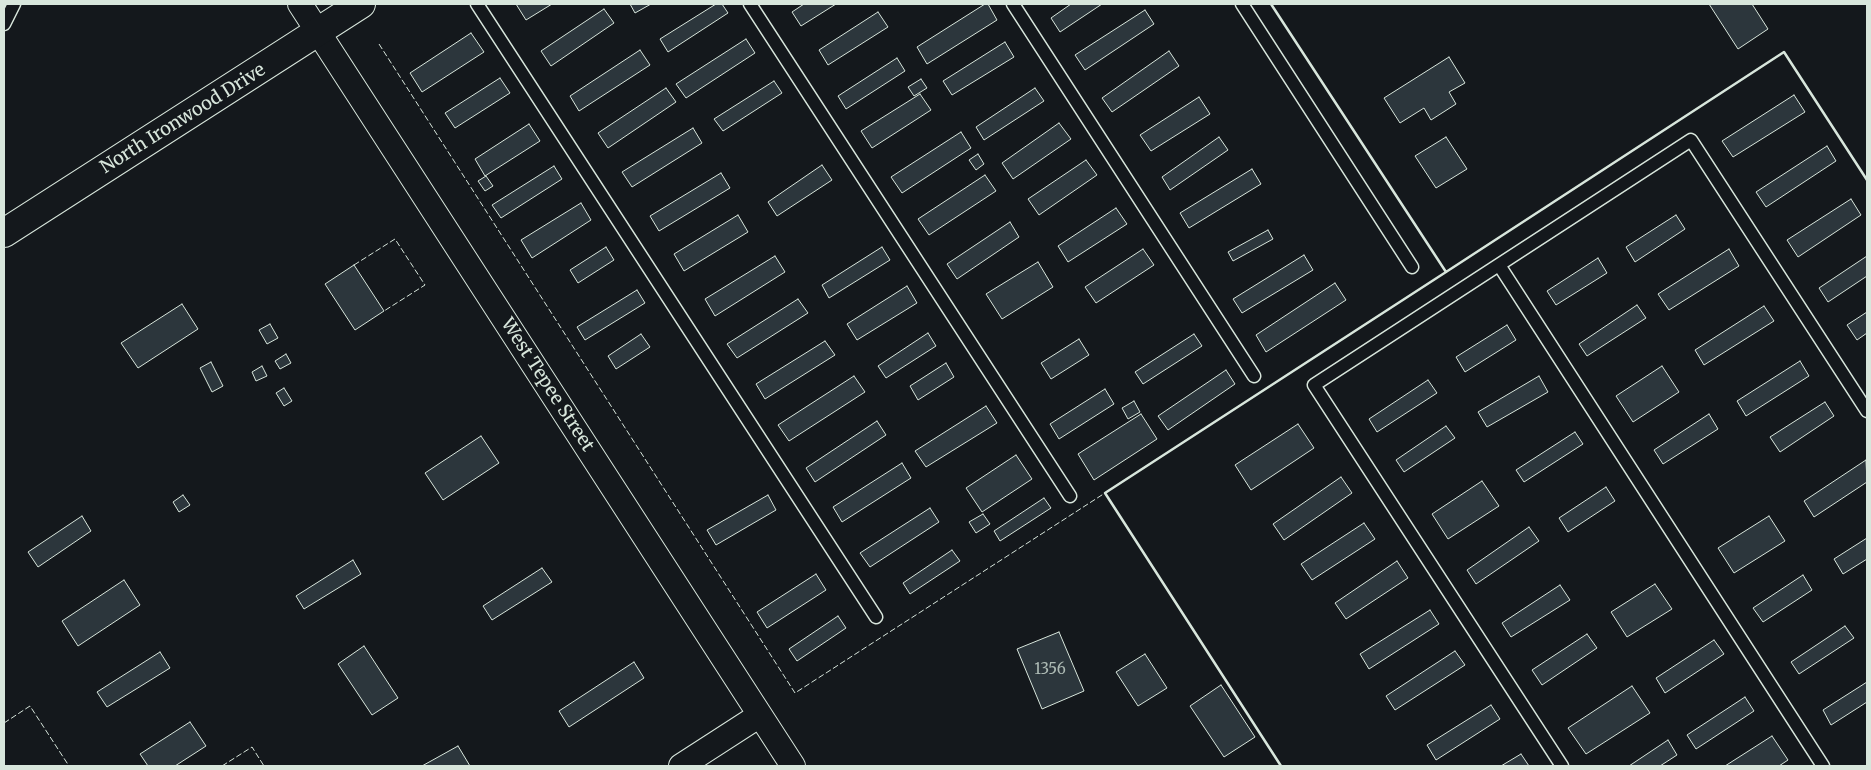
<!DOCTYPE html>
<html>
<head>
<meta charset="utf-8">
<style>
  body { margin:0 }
  #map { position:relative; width:1871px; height:770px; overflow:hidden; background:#14181c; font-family:Merriweather,serif }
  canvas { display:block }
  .frame { position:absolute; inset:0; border:5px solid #d8e6dc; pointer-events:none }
</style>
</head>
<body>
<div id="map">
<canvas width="1871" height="770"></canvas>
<div class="frame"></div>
</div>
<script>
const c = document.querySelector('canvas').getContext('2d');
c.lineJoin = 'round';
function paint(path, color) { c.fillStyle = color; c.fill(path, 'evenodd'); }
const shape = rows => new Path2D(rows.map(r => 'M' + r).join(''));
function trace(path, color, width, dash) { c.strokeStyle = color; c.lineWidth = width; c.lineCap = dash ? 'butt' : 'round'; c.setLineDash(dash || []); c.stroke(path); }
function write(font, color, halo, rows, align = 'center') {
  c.font = font + ' Merriweather,serif'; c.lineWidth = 4; c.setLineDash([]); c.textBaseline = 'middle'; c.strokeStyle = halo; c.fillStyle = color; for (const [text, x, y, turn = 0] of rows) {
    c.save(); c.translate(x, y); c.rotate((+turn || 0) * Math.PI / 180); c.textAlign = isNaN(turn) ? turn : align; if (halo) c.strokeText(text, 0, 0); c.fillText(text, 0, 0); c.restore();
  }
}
const building = shape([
  [516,4,552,4,526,20,516,4],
  [630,4,651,4,635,13,630,4],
  [716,4,722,4,728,13,668,52,660,39,716,4],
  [804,4,836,4,801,26,792,12,804,4],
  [985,4,988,4,997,20,927,64,917,47,985,4],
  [1071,4,1102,4,1060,32,1051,18,1071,4],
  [1709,4,1752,4,1768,29,1738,49,1709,4],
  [604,9,614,23,551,66,541,51,604,9],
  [1145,10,1154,24,1085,70,1075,55,1145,10],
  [878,12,888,27,828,65,819,50,878,12],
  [471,33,484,52,422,92,410,73,471,33],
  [746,39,755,53,686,98,676,84,746,39],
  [1005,42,1014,57,952,95,943,81,1005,42],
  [640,50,650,65,579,111,570,96,640,50],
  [1169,51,1179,66,1112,112,1102,98,1169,51],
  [1449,57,1465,83,1449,92,1456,104,1431,120,1424,108,1400,123,1384,98,1449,57],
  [897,58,905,71,846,109,838,96,897,58],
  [500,78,510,93,455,128,445,113,500,78],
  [921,79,927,88,914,96,908,87,921,79],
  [774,81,782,93,723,131,714,119,774,81],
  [666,88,676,102,608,148,598,133,666,88],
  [1035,88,1044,101,984,140,976,127,1035,88],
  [920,94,931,110,872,148,861,131,920,94],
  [1794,95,1805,112,1733,157,1722,141,1794,95],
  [1199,97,1210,114,1151,151,1140,135,1199,97],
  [1059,123,1071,139,1013,179,1002,163,1059,123],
  [529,124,540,141,485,176,475,159,529,124],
  [693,128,702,143,632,187,622,172,693,128],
  [961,132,971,148,902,193,891,177,961,132],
  [1219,137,1228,150,1170,190,1162,177,1219,137],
  [1446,137,1467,169,1436,188,1415,156,1446,137],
  [1827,146,1836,161,1766,207,1756,192,1827,146],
  [978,154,984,164,976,170,969,160,978,154],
  [1086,160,1097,175,1039,215,1028,199,1086,160],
  [822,165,832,180,777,216,768,202,822,165],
  [554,166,562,179,501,218,492,205,554,166],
  [1252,169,1261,184,1189,228,1180,213,1252,169],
  [721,173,730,188,659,231,650,216,721,173],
  [985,175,996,191,929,235,918,219,985,175],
  [486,176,493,186,485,191,478,181,486,176],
  [1851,199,1861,215,1798,257,1787,240,1851,199],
  [581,203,591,220,532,258,521,240,581,203],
  [1116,208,1127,224,1068,262,1058,246,1116,208],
  [738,215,748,232,684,271,674,254,738,215],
  [1676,215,1685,229,1635,262,1626,247,1676,215],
  [1010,222,1019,237,957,279,947,264,1010,222],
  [1268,230,1273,239,1233,261,1228,252,1268,230],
  [606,247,614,260,578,283,570,270,606,247],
  [882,247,890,260,829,298,822,285,882,247],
  [1143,249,1154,265,1096,303,1085,287,1143,249],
  [1729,249,1739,266,1669,310,1658,294,1729,249],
  [1304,255,1313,270,1242,313,1233,299,1304,255],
  [775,256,785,272,715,316,705,299,775,256],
  [1867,256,1867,276,1828,302,1819,288,1867,256],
  [1598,258,1607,273,1556,305,1547,291,1598,258],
  [1038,262,1053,287,1002,319,986,294,1038,262],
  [354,265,384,311,355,330,325,284,354,265],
  [1335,283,1346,300,1266,352,1256,335,1335,283],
  [907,286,917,303,857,340,847,324,907,286],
  [637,290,645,303,585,340,577,327,637,290],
  [798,299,808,313,737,358,727,344,798,299],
  [182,304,198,329,138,368,121,343,182,304],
  [1637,305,1646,318,1587,356,1579,344,1637,305],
  [1764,306,1774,321,1704,365,1695,350,1764,306],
  [1867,312,1867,333,1857,340,1847,325,1867,312],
  [270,324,278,338,267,344,259,330,270,324],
  [1507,325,1516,340,1465,372,1456,357,1507,325],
  [928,333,936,346,886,378,878,366,928,333],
  [641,334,650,347,616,369,608,356,641,334],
  [1194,334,1202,346,1143,384,1135,372,1194,334],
  [1079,339,1089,355,1051,379,1041,363,1079,339],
  [825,341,835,355,765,399,756,384,825,341],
  [286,354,291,363,280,369,275,361,286,354],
  [1800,361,1809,376,1746,416,1737,401,1800,361],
  [211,362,223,386,212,392,200,368,211,362],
  [946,363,954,377,918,400,910,386,946,363],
  [262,366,267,376,256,381,252,372,262,366],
  [1662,366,1679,392,1633,422,1616,396,1662,366],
  [1226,370,1235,384,1168,430,1158,416,1226,370],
  [854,376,865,392,789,441,778,425,854,376],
  [1539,376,1548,392,1487,427,1478,412,1539,376],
  [1428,380,1437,393,1377,432,1369,419,1428,380],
  [284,388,292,401,284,406,276,393,284,388],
  [1105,389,1114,404,1059,439,1050,424,1105,389],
  [1134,401,1140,412,1128,419,1122,408,1134,401],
  [1825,402,1834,416,1780,452,1770,437,1825,402],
  [986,406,997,423,926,467,915,451,986,406],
  [1141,414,1157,439,1094,480,1078,454,1141,414],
  [1709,414,1718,429,1663,464,1654,450,1709,414],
  [877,421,886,435,815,482,806,468,877,421],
  [1298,424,1314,448,1251,490,1235,465,1298,424],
  [1446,426,1455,438,1404,472,1396,460,1446,426],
  [1575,432,1583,444,1524,482,1516,470,1575,432],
  [481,436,499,463,443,500,425,473,481,436],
  [1016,455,1032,479,982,512,966,488,1016,455],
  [1866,460,1867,482,1814,517,1804,501,1866,460],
  [902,463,911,478,842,522,833,507,902,463],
  [1341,477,1352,493,1284,540,1273,524,1341,477],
  [1482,481,1499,506,1448,539,1432,514,1482,481],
  [1606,487,1615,501,1568,532,1559,518,1606,487],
  [183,495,190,505,179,512,173,502,183,495],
  [768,495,776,510,716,545,707,530,768,495],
  [1044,498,1051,508,1000,541,994,531,1044,498],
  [930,508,939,522,870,567,860,553,930,508],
  [983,514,990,524,976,533,969,522,983,514],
  [82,516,91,531,38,567,28,552,82,516],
  [1769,516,1785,541,1734,573,1718,548,1769,516],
  [1364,523,1375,539,1312,580,1301,564,1364,523],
  [1529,527,1539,541,1476,584,1467,570,1529,527],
  [1867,538,1867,559,1843,574,1834,559,1867,538],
  [952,550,960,561,910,594,903,583,952,550],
  [353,560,361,574,304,609,296,596,353,560],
  [1397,561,1408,578,1346,619,1335,603,1397,561],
  [542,568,552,582,492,620,483,606,542,568],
  [816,574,826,590,767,628,757,612,816,574],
  [1803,575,1812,590,1763,622,1753,608,1803,575],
  [124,580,140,605,78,646,62,621,124,580],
  [1655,584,1672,609,1627,637,1611,612,1655,584],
  [1560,585,1570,600,1511,637,1502,623,1560,585],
  [1430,610,1439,624,1369,669,1360,654,1430,610],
  [838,616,846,628,797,661,789,649,838,616],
  [1845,626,1854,638,1799,674,1791,662,1845,626],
  [1059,632,1084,691,1042,709,1017,649,1059,632],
  [1587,634,1597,648,1542,685,1532,670,1587,634],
  [1714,640,1724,654,1665,693,1656,678,1714,640],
  [364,646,398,698,372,715,338,664,364,646],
  [1455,651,1465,665,1395,710,1386,696,1455,651],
  [160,652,170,668,107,707,97,692,160,652],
  [1145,654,1167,688,1138,706,1116,672,1145,654],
  [634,662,644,678,569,727,559,711,634,662],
  [1867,682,1867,702,1831,725,1823,710,1867,682],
  [1221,685,1255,737,1224,757,1190,706,1221,685],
  [1632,686,1650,713,1586,754,1568,728,1632,686],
  [1745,697,1754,711,1696,749,1687,735,1745,697],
  [1491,705,1500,719,1436,760,1427,745,1491,705],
  [190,722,206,746,175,766,148,766,140,754,190,722],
  [1772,736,1788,760,1779,766,1725,766,1772,736],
  [1668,740,1677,755,1660,766,1629,766,1668,740],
  [458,746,470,766,422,766,458,746],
  [1521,754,1529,766,1501,766,1521,754]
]);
paint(building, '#2c363c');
trace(building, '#d8e6dc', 1);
const lane = shape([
  [477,4,876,617],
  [750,4,1070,496],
  [1013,4,1254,376],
  [1242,4,1412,267],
  [4,24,14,4],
  [1499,265,1823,766],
  [1562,766,1314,385,1691,140,1867,411]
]);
const street = shape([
  [300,4,793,766],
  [681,766,760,715]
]);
const secondary = shape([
  [4,233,361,4]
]);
trace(lane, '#d8e6dc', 15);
trace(street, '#d8e6dc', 26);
trace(secondary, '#d8e6dc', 30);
trace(lane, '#14181c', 12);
trace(street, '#14181c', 24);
trace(secondary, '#14181c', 28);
trace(shape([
  [379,44,795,693,1105,493],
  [354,265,395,239,425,285,384,311],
  [4,723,30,706,69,766],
  [222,766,252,747,264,766]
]), '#d8e6dc', 1, [6, 2.5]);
trace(shape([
  [1271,4,1446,272,1105,493,1281,766],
  [1446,272,1784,52,1867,180]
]), '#d8e6dc', 2.5);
write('15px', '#adbab4', null, [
  ["1356",1050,670]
]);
write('18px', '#d8e6dc', '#14181c', [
  ["North Ironwood Drive",183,119,-32],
  ["West Tepee Street",547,385,57]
]);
</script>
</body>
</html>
